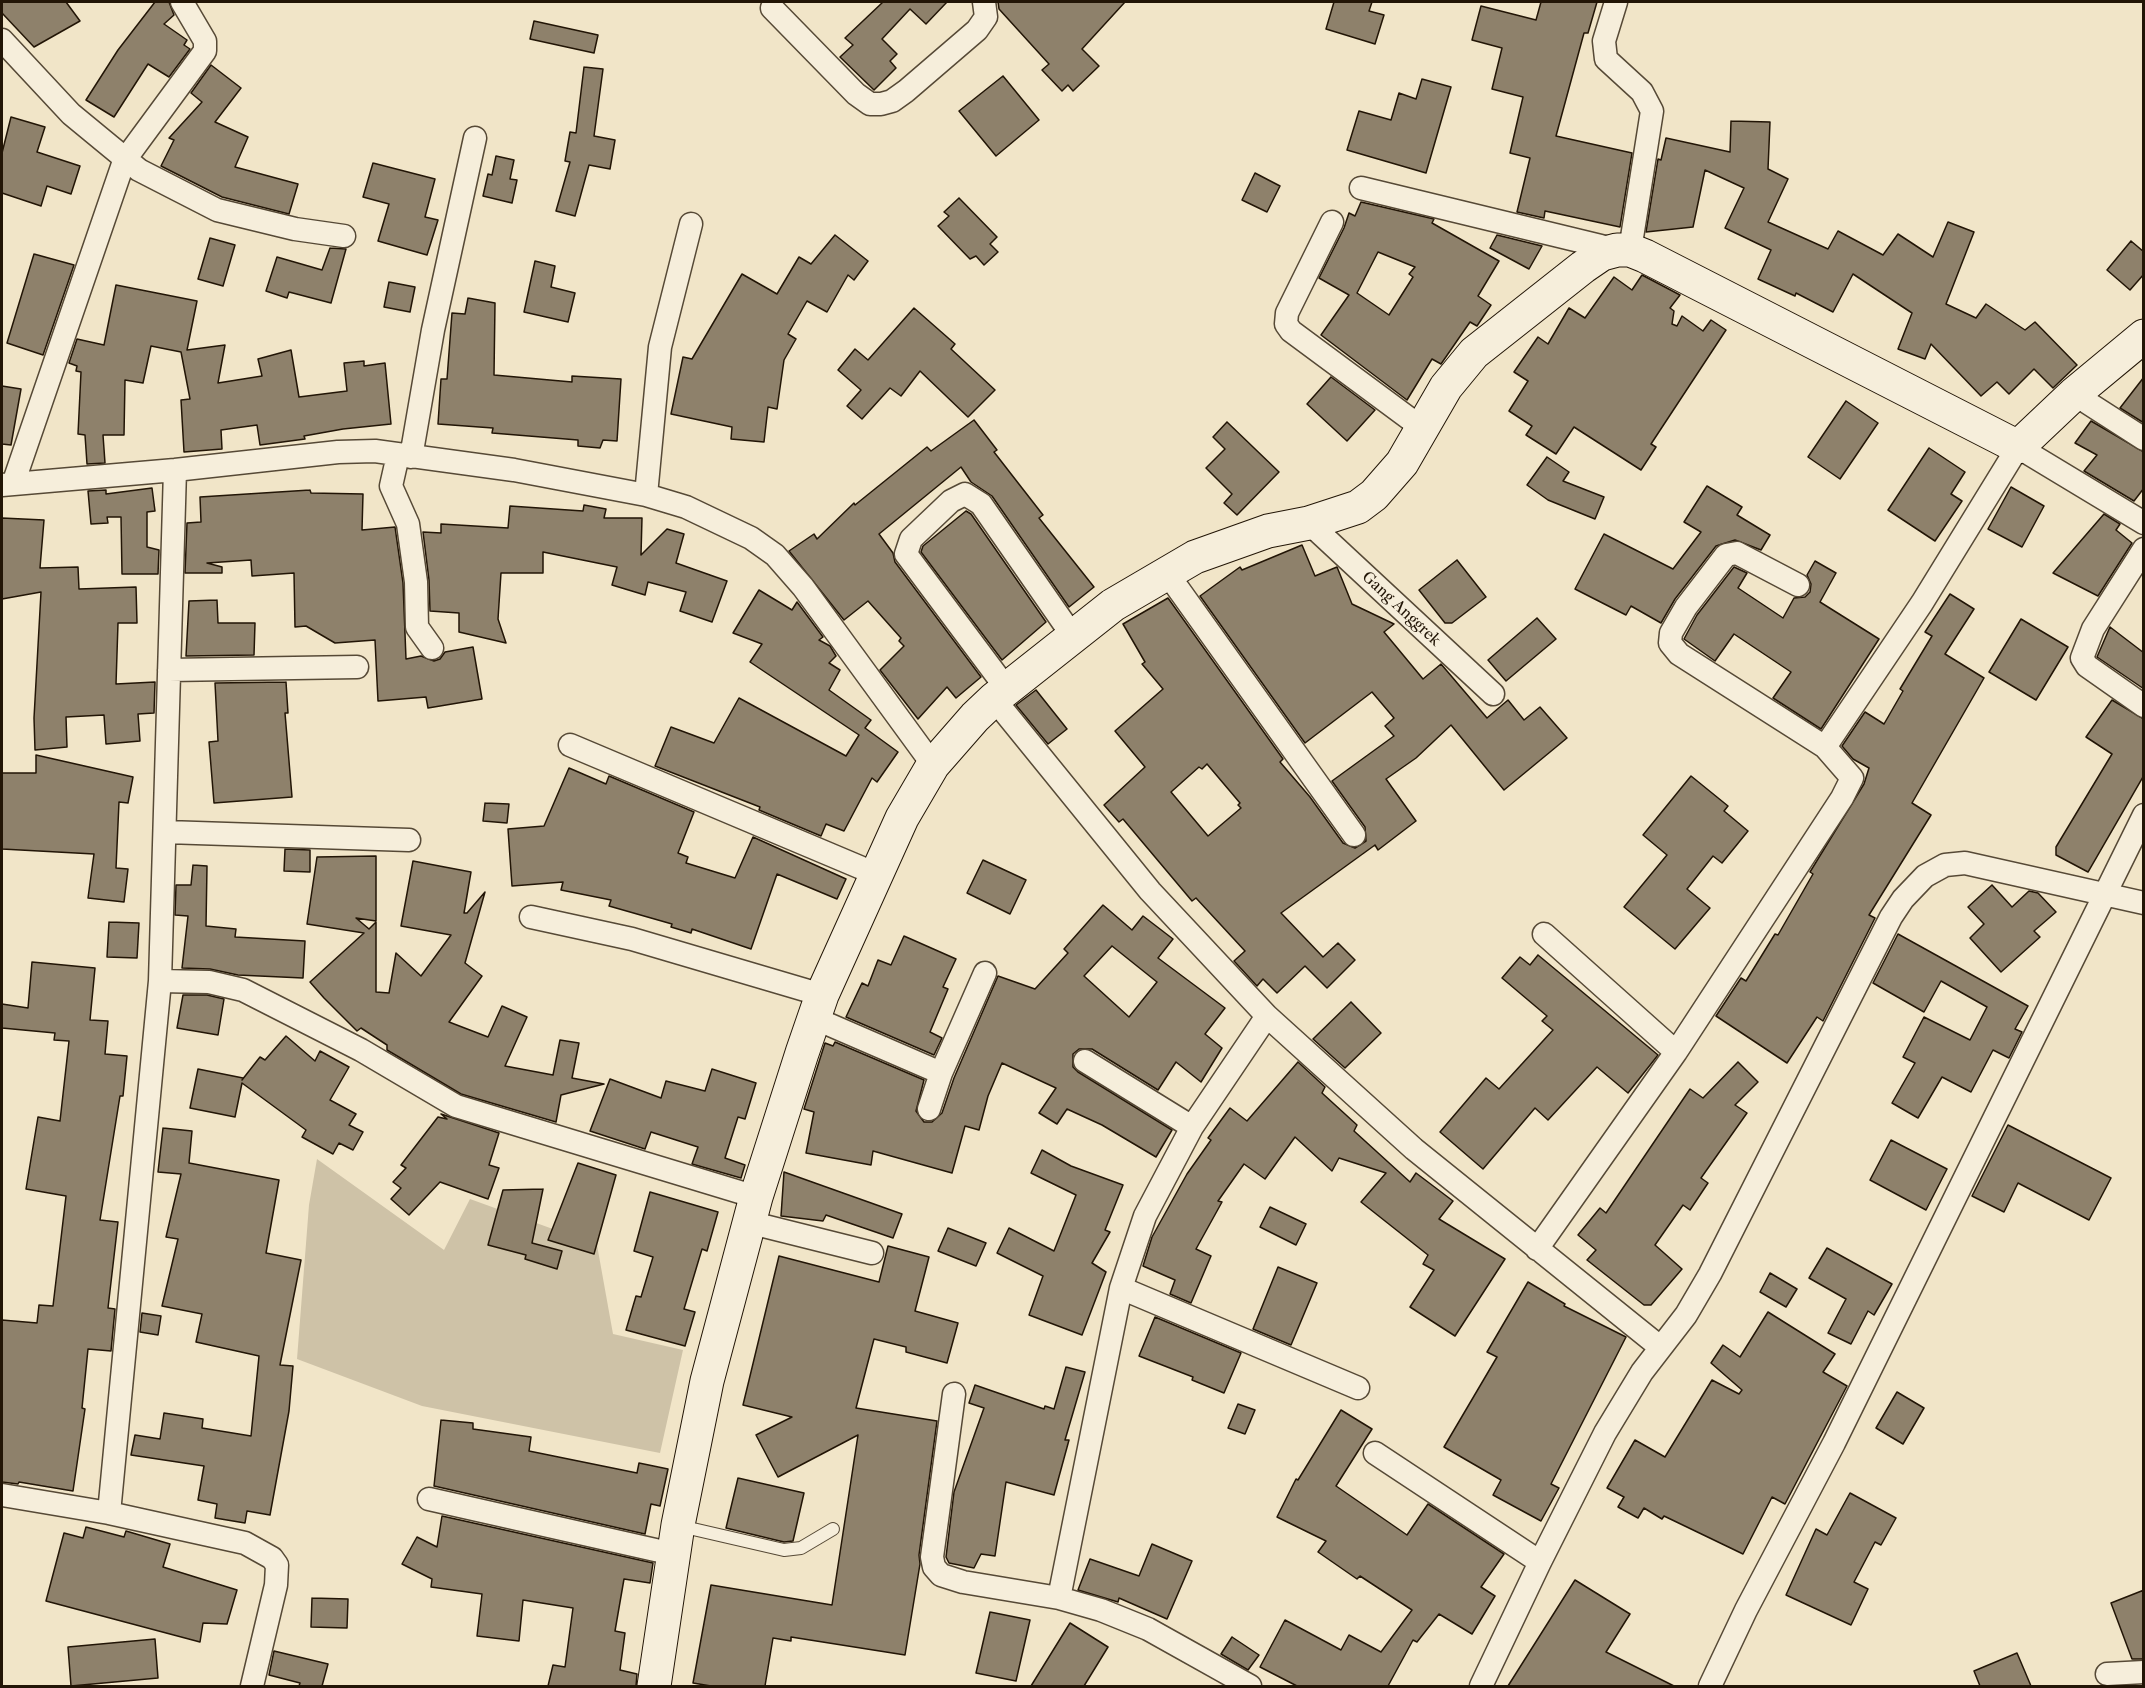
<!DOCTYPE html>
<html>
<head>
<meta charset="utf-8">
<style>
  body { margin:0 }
  #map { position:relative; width:2145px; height:1688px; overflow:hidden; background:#f1e5c8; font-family:"Libre Caslon Text",serif }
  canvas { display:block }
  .frame { position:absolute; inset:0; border:3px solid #221506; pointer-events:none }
</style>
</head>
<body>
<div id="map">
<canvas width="2145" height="1688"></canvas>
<div class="frame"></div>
</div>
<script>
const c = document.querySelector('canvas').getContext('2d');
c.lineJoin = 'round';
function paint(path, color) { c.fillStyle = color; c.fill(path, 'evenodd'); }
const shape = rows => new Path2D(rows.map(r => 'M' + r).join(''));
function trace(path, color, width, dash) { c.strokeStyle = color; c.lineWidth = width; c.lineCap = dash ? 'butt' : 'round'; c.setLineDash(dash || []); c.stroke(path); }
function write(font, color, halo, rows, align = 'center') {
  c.font = font + ' "Libre Caslon Text",serif'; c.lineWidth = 4.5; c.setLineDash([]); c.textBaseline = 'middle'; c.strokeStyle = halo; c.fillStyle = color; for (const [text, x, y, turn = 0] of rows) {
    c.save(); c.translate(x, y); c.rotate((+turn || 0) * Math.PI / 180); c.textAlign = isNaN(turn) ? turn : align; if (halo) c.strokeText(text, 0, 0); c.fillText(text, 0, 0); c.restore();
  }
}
paint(shape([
  [317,1159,444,1250,470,1199,597,1245,613,1334,683,1350,660,1453,422,1406,297,1359,309,1205]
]), '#cec2a7');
const building = shape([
  [2,2,66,2,80,21,34,47,2,13,2,2],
  [155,2,169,2,174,15,164,24,187,40,184,45,190,49,169,77,148,64,114,117,86,100,118,50,155,2],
  [883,2,947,2,926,24,910,9,882,39,897,54,890,61,896,68,874,90,840,57,853,45,845,38,883,2],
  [998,2,1125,2,1082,49,1099,66,1073,91,1068,85,1062,91,1042,70,1049,64,999,9,998,2],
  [1334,2,1372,2,1369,11,1384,15,1375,44,1326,29,1334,2],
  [1541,2,1597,2,1588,33,1584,33,1556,136,1632,153,1620,227,1545,211,1544,218,1517,212,1530,158,1510,153,1523,97,1492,89,1502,48,1472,40,1481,6,1536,20,1541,2],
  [534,21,598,35,594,53,530,39,534,21],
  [211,65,241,88,215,122,248,137,235,167,298,184,289,214,222,197,161,166,174,140,169,138,202,102,191,93,211,65],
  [584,67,603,69,594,136,615,140,610,169,589,165,575,216,556,211,570,162,565,161,570,132,576,133,584,67],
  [1003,76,1039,120,996,156,959,111,1003,76],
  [1422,79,1451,87,1426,173,1347,150,1359,111,1391,120,1399,93,1416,99,1422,79],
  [11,117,45,127,37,152,80,166,71,194,47,186,41,206,2,193,2,153,11,117],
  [1731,121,1770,122,1768,169,1788,179,1768,222,1828,249,1838,231,1883,255,1898,234,1933,257,1948,222,1974,232,1946,304,1976,318,1986,304,2025,330,2035,322,2077,365,2053,388,2034,369,2009,394,1997,382,1981,396,1931,344,1925,359,1898,349,1912,313,1853,274,1833,312,1796,293,1795,296,1758,279,1771,250,1725,228,1744,188,1705,170,1693,227,1646,232,1658,159,1661,160,1666,138,1730,152,1731,121],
  [496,156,514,160,510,179,517,180,512,203,483,196,488,174,492,175,496,156],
  [373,163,435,179,425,217,438,220,427,255,378,241,389,204,363,197,373,163],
  [1255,173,1280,186,1267,212,1242,200,1255,173],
  [959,198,997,237,990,244,998,252,984,265,976,256,970,259,938,226,949,216,944,212,959,198],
  [1361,202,1434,219,1432,223,1499,261,1478,296,1491,305,1477,326,1470,322,1441,364,1432,359,1407,400,1321,335,1349,295,1319,278,1344,228,1349,213,1355,216,1361,202],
  [1378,252,1415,267,1409,274,1413,277,1389,315,1357,293,1378,252],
  [835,235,868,261,854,280,848,275,827,312,807,301,788,334,796,339,784,360,777,409,768,407,764,442,731,439,732,427,671,414,683,357,692,359,742,274,777,294,799,257,811,264,835,235],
  [1497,235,1542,246,1529,269,1490,248,1497,235],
  [210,238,235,245,223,286,198,279,210,238],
  [2131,241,2144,252,2144,274,2130,290,2107,270,2131,241],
  [330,248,346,249,331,303,289,292,287,298,266,291,277,257,322,270,330,248],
  [34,254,74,265,43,355,7,343,34,254],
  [535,261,555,266,551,287,575,293,568,322,524,312,535,261],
  [1642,275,1680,295,1670,308,1674,311,1672,324,1677,326,1682,316,1703,331,1711,320,1726,330,1651,444,1656,447,1641,470,1574,427,1556,454,1526,435,1532,426,1509,411,1528,381,1514,372,1538,337,1548,344,1569,308,1585,318,1614,277,1632,290,1642,275],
  [389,282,415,287,410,312,384,307,389,282],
  [116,285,197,301,187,350,225,345,218,383,262,376,258,359,291,350,299,397,347,391,344,363,364,361,364,366,385,363,391,424,343,429,304,436,305,439,260,445,257,425,221,430,222,449,184,452,181,400,190,399,181,352,151,346,143,383,125,380,124,435,103,435,105,463,87,464,85,435,78,434,81,372,76,371,77,366,69,363,77,339,104,345,116,285],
  [468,298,495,303,494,375,572,382,572,376,621,379,617,441,603,440,600,448,578,446,578,440,492,433,493,428,438,424,441,379,447,379,452,313,465,314,468,298],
  [914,308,955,344,951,349,995,390,968,417,920,371,901,396,890,388,862,419,847,406,861,390,838,370,855,349,868,360,914,308],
  [1331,377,1375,410,1347,441,1307,404,1331,377],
  [2144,377,2144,423,2120,408,2144,377],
  [2,386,21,389,11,445,2,444,2,386],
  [1846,401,1878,423,1840,479,1808,457,1846,401],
  [974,420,997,450,994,452,1043,515,1039,518,1094,587,1069,607,992,496,971,482,961,467,879,534,893,553,895,562,981,677,956,698,947,687,918,719,880,670,904,646,899,641,901,638,868,601,844,620,789,551,814,534,817,539,854,503,855,505,927,447,931,451,974,420],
  [2091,421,2144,452,2144,488,2134,501,2084,471,2097,455,2075,443,2091,421],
  [1227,422,1279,472,1237,515,1224,503,1232,494,1206,468,1225,449,1213,437,1227,422],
  [1929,448,1965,472,1951,494,1962,501,1935,541,1888,510,1929,448],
  [1547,457,1569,472,1563,481,1604,497,1595,519,1548,500,1527,485,1547,457],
  [1707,486,1742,507,1737,515,1770,535,1761,550,1735,540,1716,546,1675,599,1661,623,1631,606,1626,615,1575,589,1604,534,1673,569,1701,532,1684,522,1707,486],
  [2011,487,2044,506,2022,547,1988,529,2011,487],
  [152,488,155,511,147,512,147,547,159,550,158,574,122,574,121,517,107,517,108,523,91,524,88,491,106,490,106,494,152,488],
  [310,490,311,493,363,494,362,530,395,527,403,583,406,659,421,656,434,661,440,659,445,652,473,647,482,699,428,708,426,697,378,701,375,640,335,643,306,626,295,627,294,573,252,576,251,560,207,563,222,567,222,573,185,573,187,523,201,522,200,497,310,490],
  [584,505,606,509,604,518,642,518,641,555,667,529,684,534,676,563,727,581,712,622,680,611,686,592,648,582,645,595,612,585,617,567,543,552,543,573,501,573,498,619,506,643,459,632,459,613,430,611,429,580,423,532,441,533,441,524,508,528,510,506,583,511,584,505],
  [966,511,971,514,1046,622,1002,660,921,552,923,546,966,511],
  [2104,514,2120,524,2116,530,2132,543,2098,596,2053,573,2104,514],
  [2,518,44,520,40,568,78,567,79,589,136,587,137,623,118,623,116,684,155,682,154,713,138,714,140,741,106,744,104,715,66,717,67,747,35,750,34,718,41,592,2,599,2,518],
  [1302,545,1315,576,1337,567,1352,604,1394,624,1384,632,1423,679,1441,664,1487,718,1508,700,1524,720,1540,707,1567,738,1504,790,1451,725,1416,758,1386,779,1416,821,1378,850,1375,845,1281,913,1323,957,1338,943,1355,960,1327,988,1305,966,1277,993,1263,979,1257,986,1234,961,1245,951,1196,898,1192,901,1123,819,1119,822,1104,805,1145,767,1115,731,1163,689,1142,664,1145,662,1123,624,1168,598,1283,759,1280,762,1310,797,1343,843,1355,848,1366,841,1365,827,1332,781,1394,736,1385,726,1394,718,1372,692,1305,743,1200,596,1240,567,1242,570,1302,545],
  [1207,764,1240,803,1238,805,1241,808,1208,836,1171,792,1199,767,1202,769,1207,764],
  [1457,560,1486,597,1452,623,1445,623,1419,590,1457,560],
  [1815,561,1836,573,1820,602,1879,639,1821,729,1773,698,1791,672,1734,634,1715,661,1684,639,1697,615,1734,567,1747,573,1738,588,1783,618,1794,598,1805,597,1810,592,1811,584,1807,575,1815,561],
  [759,590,792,610,797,602,823,637,819,640,830,646,836,656,829,663,840,670,829,690,871,720,865,728,898,752,877,782,872,778,844,831,826,824,821,836,759,810,760,807,655,766,671,727,714,743,739,698,846,756,859,735,750,662,762,644,733,633,759,590],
  [1950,594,1974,609,1945,654,1984,678,1912,803,1931,815,1869,915,1875,918,1823,1021,1817,1017,1787,1063,1716,1016,1741,978,1746,981,1775,934,1778,935,1813,874,1810,872,1864,784,1869,768,1853,759,1842,746,1865,712,1884,724,1903,691,1900,689,1932,636,1925,632,1950,594],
  [217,600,218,623,255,623,254,655,186,656,189,601,217,600],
  [1537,618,1556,639,1506,681,1488,660,1537,618],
  [2021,619,2068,647,2036,700,1989,672,2021,619],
  [2110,627,2144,653,2144,689,2097,657,2110,627],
  [286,682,288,713,285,713,292,797,214,803,209,742,218,741,215,683,286,682],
  [1036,690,1067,729,1048,744,1016,705,1036,690],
  [2112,700,2144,719,2144,775,2088,872,2056,855,2056,847,2112,754,2086,737,2112,700],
  [36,755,133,777,128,803,119,802,116,868,128,869,124,902,88,898,94,854,2,849,2,773,36,773,36,755],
  [569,768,606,784,609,776,694,812,678,853,688,857,686,863,735,878,753,837,846,879,837,899,777,874,751,949,692,929,691,933,671,927,672,924,609,906,611,900,561,890,563,882,512,886,508,829,544,826,569,768],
  [1691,776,1728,806,1724,811,1748,831,1722,863,1713,856,1687,889,1710,908,1675,949,1624,907,1667,855,1643,835,1691,776],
  [485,803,509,804,507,823,483,821,485,803],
  [285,849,310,850,310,872,284,871,285,849],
  [376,856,376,921,356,918,369,929,376,922,376,992,389,993,396,953,421,976,451,935,401,926,413,861,471,872,464,913,467,913,485,892,465,963,482,976,449,1022,488,1037,502,1006,527,1017,505,1066,553,1075,560,1040,579,1043,572,1078,604,1084,561,1095,556,1122,461,1094,387,1050,387,1045,361,1028,357,1031,324,998,310,982,364,933,307,924,317,857,376,856],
  [983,860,1026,880,1010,914,967,893,983,860],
  [193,865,207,866,206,926,236,929,235,937,305,941,303,978,238,975,210,969,182,968,188,916,175,915,176,885,191,885,193,865],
  [1992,885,2012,907,2029,891,2038,893,2056,912,2034,931,2040,937,2001,972,1970,938,1984,924,1968,907,1992,885],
  [1103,905,1132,930,1143,916,1173,939,1158,958,1225,1008,1205,1034,1222,1048,1201,1082,1176,1062,1158,1090,1092,1049,1079,1049,1073,1054,1073,1067,1078,1072,1172,1130,1156,1157,1102,1125,1067,1109,1057,1124,1039,1113,1056,1088,1002,1063,988,1096,979,1130,965,1126,952,1173,873,1151,871,1165,806,1153,814,1112,804,1109,825,1043,833,1046,835,1042,924,1080,916,1111,924,1122,932,1122,942,1113,954,1078,998,976,1035,989,1068,953,1064,949,1103,905],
  [1112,946,1157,982,1129,1017,1084,976,1112,946],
  [109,922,139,923,137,958,107,957,109,922],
  [1898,934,2028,1006,2015,1029,2022,1032,2009,1058,1993,1050,1971,1092,1942,1077,1918,1118,1892,1103,1915,1063,1903,1057,1924,1017,1970,1040,1987,1007,1941,981,1924,1012,1873,983,1898,934],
  [904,936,956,959,943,987,948,989,930,1032,942,1038,934,1055,846,1017,862,983,868,986,878,960,891,965,904,936],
  [1538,955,1658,1055,1628,1093,1597,1067,1548,1120,1535,1108,1483,1169,1440,1132,1486,1078,1499,1089,1553,1030,1542,1021,1547,1016,1502,978,1520,957,1530,965,1538,955],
  [32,962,95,968,90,1020,108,1021,105,1054,127,1056,123,1096,120,1096,100,1220,118,1222,108,1308,115,1309,111,1351,88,1349,82,1408,85,1409,73,1491,19,1482,18,1484,2,1482,2,1320,37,1323,39,1305,53,1306,66,1196,26,1189,38,1117,60,1121,69,1041,54,1040,55,1033,2,1028,2,1004,28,1008,32,962],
  [183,995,207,995,224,999,218,1035,177,1028,183,995],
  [1351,1002,1381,1033,1345,1068,1313,1039,1351,1002],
  [286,1036,315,1061,320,1051,349,1067,330,1100,356,1114,349,1125,363,1132,353,1150,339,1143,333,1154,302,1137,306,1130,242,1083,235,1117,190,1108,198,1069,243,1078,242,1080,260,1057,265,1060,286,1036],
  [1298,1062,1325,1087,1322,1093,1357,1125,1354,1131,1410,1182,1416,1173,1453,1201,1439,1219,1505,1259,1455,1336,1410,1307,1434,1270,1423,1264,1428,1255,1361,1202,1386,1173,1339,1158,1332,1171,1295,1137,1265,1179,1244,1164,1218,1201,1222,1202,1196,1249,1211,1256,1191,1303,1170,1294,1175,1280,1143,1266,1152,1237,1187,1174,1211,1140,1208,1138,1230,1108,1247,1121,1298,1062],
  [1738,1062,1758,1082,1735,1105,1747,1113,1701,1178,1708,1183,1690,1210,1683,1205,1655,1245,1682,1269,1651,1305,1644,1305,1587,1260,1596,1250,1578,1235,1600,1208,1606,1213,1690,1089,1703,1098,1738,1062],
  [712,1069,756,1083,745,1119,738,1117,725,1158,745,1165,741,1178,692,1164,698,1147,651,1132,645,1149,590,1131,610,1079,661,1098,666,1081,705,1091,712,1069],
  [441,1114,499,1133,489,1165,499,1168,488,1199,440,1182,409,1215,391,1199,401,1188,393,1182,406,1168,401,1165,438,1117,447,1119,441,1114],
  [2008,1125,2111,1178,2089,1220,2018,1183,2004,1212,1972,1196,2008,1125],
  [163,1128,192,1131,189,1163,279,1180,266,1253,301,1260,280,1365,293,1366,289,1411,270,1515,247,1511,245,1523,215,1518,217,1504,198,1500,204,1466,131,1455,135,1435,160,1439,164,1413,203,1419,202,1428,251,1436,259,1356,196,1342,202,1314,162,1306,178,1239,166,1237,181,1174,158,1172,163,1128],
  [1891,1140,1947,1169,1926,1210,1870,1180,1891,1140],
  [1042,1150,1071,1166,1123,1185,1105,1230,1110,1232,1092,1263,1106,1272,1082,1335,1029,1315,1043,1276,997,1253,1009,1228,1054,1251,1076,1195,1031,1173,1042,1150],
  [578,1163,616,1175,594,1254,548,1240,578,1163],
  [784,1172,902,1214,893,1238,826,1215,823,1221,781,1216,784,1172],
  [543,1189,532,1243,562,1251,557,1269,525,1259,526,1255,488,1245,503,1190,543,1189],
  [650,1192,718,1212,707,1251,702,1249,684,1309,695,1312,685,1346,626,1330,636,1296,641,1297,653,1257,634,1251,650,1192],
  [1270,1207,1306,1224,1296,1245,1260,1227,1270,1207],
  [948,1228,986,1243,976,1266,938,1251,948,1228],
  [888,1246,929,1257,915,1311,958,1323,947,1363,906,1352,906,1347,874,1339,856,1408,937,1421,919,1555,920,1564,905,1655,791,1637,791,1641,773,1638,765,1686,711,1686,693,1683,711,1585,832,1605,858,1435,778,1477,756,1435,792,1417,743,1405,779,1256,879,1282,888,1246],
  [1827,1248,1892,1284,1874,1315,1868,1311,1851,1344,1828,1333,1846,1299,1809,1278,1827,1248],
  [1278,1267,1317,1283,1291,1345,1253,1329,1278,1267],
  [1770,1273,1797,1289,1786,1307,1760,1292,1770,1273],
  [1528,1282,1565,1304,1564,1306,1626,1337,1551,1484,1559,1488,1541,1521,1493,1495,1501,1480,1444,1447,1497,1357,1487,1352,1528,1282],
  [1768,1312,1835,1354,1823,1372,1847,1386,1785,1504,1772,1497,1743,1554,1664,1516,1662,1519,1644,1508,1638,1518,1618,1507,1624,1497,1607,1488,1635,1440,1665,1457,1712,1380,1739,1394,1742,1390,1711,1363,1723,1345,1740,1357,1768,1312],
  [142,1313,161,1316,158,1335,140,1332,142,1313],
  [1155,1317,1241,1353,1224,1393,1192,1380,1193,1377,1139,1356,1155,1317],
  [1066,1367,1085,1372,1065,1440,1069,1440,1054,1495,1006,1482,995,1556,981,1554,974,1568,949,1563,946,1557,954,1492,984,1408,969,1403,975,1385,1044,1409,1045,1406,1054,1409,1066,1367],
  [1897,1392,1924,1408,1903,1444,1876,1428,1897,1392],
  [1238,1404,1255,1410,1245,1434,1228,1428,1238,1404],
  [1341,1410,1372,1429,1336,1486,1407,1535,1428,1504,1504,1554,1481,1587,1495,1596,1472,1634,1439,1614,1417,1642,1413,1640,1388,1686,1297,1686,1260,1667,1285,1620,1341,1650,1349,1635,1381,1652,1412,1610,1360,1576,1357,1579,1318,1552,1326,1541,1277,1517,1296,1479,1298,1480,1341,1410],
  [441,1420,473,1423,473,1429,531,1437,529,1451,637,1473,639,1463,668,1469,660,1506,651,1504,645,1534,434,1486,441,1420],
  [738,1478,804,1493,793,1541,784,1542,726,1528,738,1478],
  [1850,1493,1896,1518,1881,1545,1875,1542,1854,1582,1868,1589,1851,1625,1786,1595,1816,1529,1827,1535,1850,1493],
  [442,1516,653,1563,650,1583,624,1579,615,1631,625,1633,620,1670,637,1674,636,1686,548,1686,553,1665,565,1667,573,1608,523,1600,519,1641,477,1636,482,1594,431,1587,432,1579,402,1564,417,1537,437,1547,442,1516],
  [86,1527,124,1537,126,1531,170,1544,163,1567,237,1590,227,1624,203,1623,200,1642,46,1601,64,1533,83,1538,86,1527],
  [1152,1544,1192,1561,1167,1619,1119,1598,1118,1602,1078,1590,1090,1559,1139,1576,1152,1544],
  [1575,1580,1630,1614,1606,1652,1674,1686,1508,1686,1575,1580],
  [2144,1590,2144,1659,2132,1659,2111,1603,2144,1590],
  [312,1598,348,1599,347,1628,311,1627,312,1598],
  [990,1612,1030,1620,1016,1681,976,1673,990,1612],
  [1070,1623,1108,1647,1084,1686,1031,1686,1070,1623],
  [1232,1637,1259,1655,1248,1670,1221,1654,1232,1637],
  [155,1639,158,1678,71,1686,68,1647,155,1639],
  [274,1651,328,1664,322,1686,299,1686,300,1683,269,1675,274,1651],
  [2017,1653,2031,1686,1980,1686,1974,1671,2017,1653]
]);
paint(building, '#8e816b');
trace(building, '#221506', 1.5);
const lane = shape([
  [680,1526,784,1550,801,1548,833,1529]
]);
const street = shape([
  [1616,2,1604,41,1606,59,1642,92,1652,111,1630,250],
  [772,8,856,94,870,104,881,104,892,101,906,91,977,30,986,17,984,2],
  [2,40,71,114,139,170,217,210,295,229,344,236],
  [1361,188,1617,250],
  [1332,222,1287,313,1286,324,1291,331,1422,428],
  [2074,394,2144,439],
  [398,455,391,486,408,524,416,582,417,627,432,648],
  [411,457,433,330,475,138],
  [13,484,124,161,205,51,205,41,182,2],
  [2,485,175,470,338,452,375,451,514,470,646,495,686,507,751,538,775,555,803,587,933,765],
  [646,495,660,347,691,224],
  [1309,523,1493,694],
  [2144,549,2093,629,2082,658,2087,666,2144,706],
  [1167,573,1354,835],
  [1798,585,1737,553,1726,555,1686,607,1671,633,1670,643,1679,654,1825,747],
  [169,670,357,667],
  [1006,688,906,554,911,539,951,501,965,494,981,504,1072,635],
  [994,699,1150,891,1267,1016,1414,1149,1660,1347],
  [570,745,876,874],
  [166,832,409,840],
  [531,917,632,939,822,995],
  [1544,934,1676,1052],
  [160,981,209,982,243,990,361,1050,456,1106,756,1197],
  [814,1018,941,1073],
  [1085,1061,1192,1127],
  [929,1109,941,1073,985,973],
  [748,1222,872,1253],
  [1537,1249,1676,1052,1842,798,1852,778,1825,747,1922,603,2018,447,2144,523],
  [1121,1288,1358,1388],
  [954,1394,932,1557,934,1567,941,1575,963,1582,1059,1598,1101,1610,1148,1629,1250,1686],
  [1375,1453,1540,1562],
  [2,1495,109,1513,245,1543,272,1558,277,1565,276,1585,252,1686],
  [429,1499,673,1554],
  [109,1513,160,981,175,470],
  [1059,1598,1121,1288,1145,1216,1192,1127,1267,1016],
  [2107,1674,2144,1672],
  [1481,1686,1540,1562,1605,1433,1642,1372,1686,1315,1710,1274,1891,917,1903,899,1925,876,1945,865,1965,863,2144,903],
  [1710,1686,1746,1610,1834,1443,2144,815]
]);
const secondary = shape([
  [654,1686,678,1525,707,1381,756,1197,802,1053,822,995,902,818,933,765,975,717,994,699,1113,605,1195,557,1268,531,1309,523,1358,507,1374,495,1402,463,1446,387,1474,353,1583,267,1602,254,1617,250,1630,250,1645,256,2018,447,2074,394,2144,336]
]);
trace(lane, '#564936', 14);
trace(street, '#564936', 25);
trace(secondary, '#221506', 35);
trace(lane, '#f6eedb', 12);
trace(street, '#f6eedb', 22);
trace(secondary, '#f6eedb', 33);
write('15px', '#221506', '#f6eedb', [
  ["Gang Anggrek",1401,609,43]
]);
</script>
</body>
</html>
